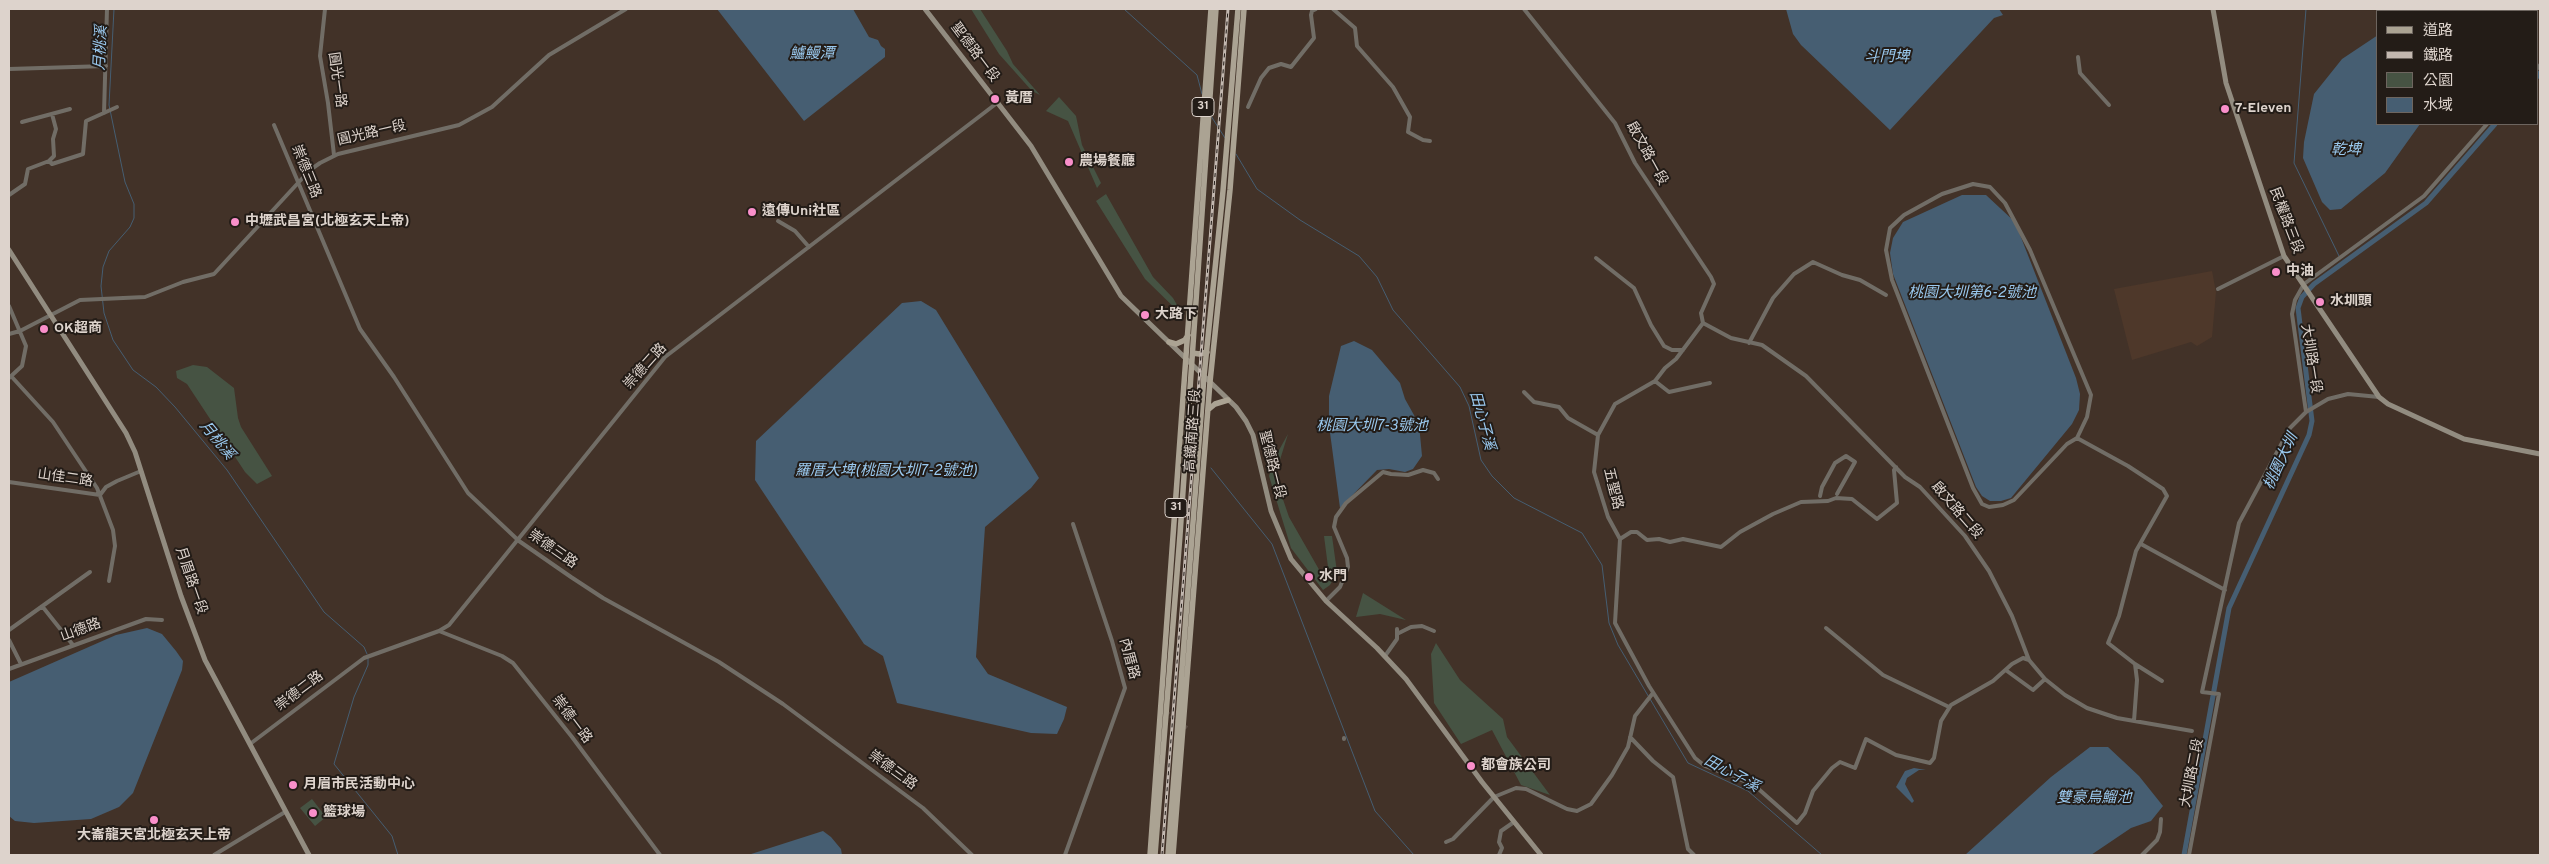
<!DOCTYPE html>
<html>
<head>
<meta charset="utf-8">
<style>
  body { margin:0 }
  #map { position:relative; width:2549px; height:864px; overflow:hidden; background:#423228; font-family:Overpass,"Noto Sans TC",sans-serif }
  canvas { display:block }
  .frame { position:absolute; inset:0; border:10px solid #ddd3cc; pointer-events:none }
  .legend { position:absolute; left:2376px; top:10px; width:162px; height:115px; box-sizing:border-box; background:#231c17; border:1px solid #6d655f; margin:0; padding:6px 9px; list-style:none; font-size:15px; color:#ddd3cc }
  .legend li { display:flex; align-items:center; gap:10px; height:25px }
  .legend b { width:25px; border:1px solid #6d655f }
</style>
</head>
<body>
<div id="map">
<canvas width="2549" height="864"></canvas>
<div class="frame"></div>
<ul class="legend">
<li><b style="height:6px;background:#aba393"></b>道路</li>
<li><b style="height:6px;background:#c3b8b0"></b>鐵路</li>
<li><b style="height:14px;background:#465343"></b>公園</li>
<li><b style="height:14px;background:#465e72"></b>水域</li>
</ul>
</div>
<script>
const c = document.querySelector('canvas').getContext('2d');
c.lineJoin = 'round';
function paint(path, color) { c.fillStyle = color; c.fill(path, 'evenodd'); }
const shape = rows => new Path2D(rows.map(r => 'M' + r).join(''));
function trace(path, color, width, dash) { c.strokeStyle = color; c.lineWidth = width; c.lineCap = dash ? 'butt' : 'round'; c.setLineDash(dash || []); c.stroke(path); }
function write(font, color, halo, rows, align = 'center') {
  c.font = font + ' Overpass,"Noto Sans TC",sans-serif'; c.lineWidth = 4; c.setLineDash([]); c.textBaseline = 'middle'; c.strokeStyle = halo; c.fillStyle = color; for (const [text, x, y, turn = 0] of rows) {
    c.save(); c.translate(x, y); c.rotate((+turn || 0) * Math.PI / 180); c.textAlign = isNaN(turn) ? turn : align; if (halo) c.strokeText(text, 0, 0); c.fillText(text, 0, 0); c.restore();
  }
}
paint(shape([
  [2212,271,2216,292,2212,337,2197,346,2191,342,2132,360,2114,289]
]), '#4e382a');
paint(shape([
  [971,9,980,9,1007,51,1013,64,1040,95,1032,91,999,54],
  [1059,97,1076,116,1082,145,1101,183,1097,188,1068,121,1046,111],
  [1106,194,1153,277,1173,298,1184,317,1145,279,1096,201],
  [193,365,207,367,234,388,238,418,241,427,272,476,257,484,245,472,187,384,177,378,176,371],
  [1288,434,1275,476,1289,517,1321,573,1328,567,1324,536,1332,536,1337,572,1330,585,1323,590,1291,548,1269,476,1274,459],
  [1363,593,1406,620,1380,614,1356,617],
  [1436,643,1460,680,1503,719,1507,737,1550,795,1521,785,1492,730,1461,744,1434,703,1431,654],
  [312,799,326,817,315,826,300,808]
]), '#465343');
paint(shape([
  [717,9,853,9,869,37,878,40,881,46,885,49,885,57,804,121],
  [1786,9,1999,9,2003,15,1994,18,1890,130,1801,45,1793,34],
  [2378,35,2378,124,2420,124,2385,173,2341,209,2330,210,2322,202,2303,158,2304,142,2314,94,2342,59],
  [1962,195,1986,195,2015,222,2076,378,2080,394,2079,410,2072,424,2011,498,2001,501,1990,501,1982,496,1976,487,1893,274,1890,253,1893,238,1903,222],
  [921,301,936,310,1039,478,1031,488,985,527,976,657,988,674,1067,707,1064,719,1057,734,1031,733,897,703,883,656,864,644,755,480,756,441,902,303],
  [1354,341,1372,350,1400,383,1405,399,1419,424,1422,456,1413,469,1405,472,1389,469,1377,470,1340,508,1329,425,1329,396,1341,346],
  [147,628,162,634,176,651,183,661,182,670,133,793,119,807,91,819,34,823,15,821,9,816,9,682,116,635],
  [2090,747,2108,747,2139,776,2163,806,2151,821,2131,828,2091,855,1965,855,2051,777],
  [1914,768,1926,770,1919,770,1907,778,1905,784,1914,801,1912,803,1896,787,1905,771],
  [823,831,831,837,841,849,842,855,748,855]
]), '#465e72');
trace(shape([
  [114,9,109,105,125,182,134,204,134,218,130,227,109,251,103,267,101,286,104,313,113,340,133,370,156,387,175,407,227,470,324,612,364,647,367,654],
  [1124,9,1197,75,1202,94],
  [2306,9,2294,163,2339,256],
  [1211,116,1225,138],
  [1236,154,1257,189,1300,220,1359,256,1377,277,1393,310,1460,387,1469,406,1481,460,1492,476,1514,498,1582,533,1602,565,1609,623,1618,645,1688,763,1748,791,1822,855],
  [1211,468,1272,544,1375,811,1414,855],
  [368,658,368,665,354,697,334,764,392,836,398,855]
]), '#465e72', 1);
trace(shape([
  [2538,76,2540,73],
  [2184,855,2229,608,2309,435,2312,421,2298,308,2302,297,2314,284,2426,203,2495,124]
]), '#465e72', 5);
trace(shape([
  [1166,712,1187,728]
]), '#594a41', 4, [4, 2]);
trace(shape([
  [325,9,320,56,328,103,334,155],
  [1333,9,1355,28,1357,46,1393,87,1410,117,1408,132,1423,140,1430,141],
  [1524,9,1615,123,1635,163,1711,277,1714,284,1701,313,1703,323],
  [2078,57,2080,73,2109,105],
  [2538,68,2540,65],
  [9,69,106,66],
  [1248,107,1261,78,1269,68,1281,64,1291,67,1314,38,1311,15,1312,11,1316,9],
  [104,113,107,9],
  [22,122,70,109],
  [274,125,360,329,394,377,468,493,519,541,571,577,603,598,719,662,783,704,923,808,972,855],
  [49,161,54,156,53,139,56,129,52,114],
  [9,195,25,184,28,169,49,161,52,164,83,154,86,121,117,107],
  [778,221,795,231,809,247],
  [1596,258,1634,288,1651,325,1664,346,1672,350,1683,350],
  [2218,289,2284,256],
  [9,306,26,346,22,366,9,378],
  [1703,323,1676,359,1665,368,1655,381,1615,404,1598,435,1594,472,1608,517,1620,539,1615,623,1649,686,1695,758,1705,766,1754,785,1797,823,1805,813,1813,791,1832,768,1840,762,1855,768,1866,739,1896,755,1930,763,1934,758,1941,721,1951,705,1993,681,2012,664,2023,658,2029,660],
  [1703,323,1731,338,1762,345,1806,376,1905,477,1920,487,1965,536,1989,571,2012,616,2029,660,2045,679,2065,695,2087,708,2117,718,2192,731],
  [9,334,20,331,80,300,145,297,183,282,214,274,310,170,320,163,338,154,459,125,492,107,549,55,626,9],
  [1749,343,1773,298,1794,274,1813,262,1842,275,1860,280,1886,295],
  [11,376,53,422,97,488,113,530,115,546,109,581],
  [1655,381,1669,392,1710,383],
  [1524,392,1534,402,1559,407,1568,418,1598,435],
  [2306,412,2328,399,2348,394,2379,397],
  [2077,438,2087,417,2091,395,2030,250,2005,203,1990,187,1973,184,1942,194,1904,215,1890,228,1886,250,1892,280,1973,488,1982,504,1989,507,2003,505,2014,500,2067,444,2077,438,2128,466,2163,489,2167,496,2136,551,2119,616,2108,643,2135,664,2137,680,2134,721],
  [9,482,100,495,106,487,117,481,141,471],
  [1820,496,1822,487,1835,463,1846,456,1855,462,1837,494],
  [1620,539,1631,532,1637,532,1647,540,1659,539,1670,542,1683,539,1721,547,1740,532,1773,514,1801,502,1828,501,1836,498,1852,499,1877,519,1897,503,1894,470,1896,467],
  [2141,544,2225,590],
  [1326,601,1340,587,1348,567,1347,558,1334,527,1336,517,1346,503,1383,472,1391,474,1408,475,1423,470,1434,473,1438,479],
  [42,606,73,645],
  [1826,628,1883,675,1949,707],
  [9,630,90,572],
  [439,631,502,656,513,663,572,737,660,855],
  [1399,633,1411,627,1422,626,1434,631],
  [9,640,21,664],
  [1385,656,1397,639,1397,629],
  [2135,664,2162,681],
  [9,669,135,623,146,619,162,620],
  [2007,671,2033,690,2045,679],
  [1630,737,1653,761,1673,777,1688,849,1694,855],
  [1344,739,1344,738],
  [250,744,364,658,439,631,449,625,665,357,997,103],
  [1446,842,1453,839,1494,797,1516,788,1526,789,1567,809,1577,811,1591,804,1612,775,1628,747,1635,716,1653,693],
  [214,855,285,812],
  [1065,855,1125,688,1112,641,1073,524],
  [1499,855,1502,848,1499,842,1501,831,1514,822],
  [2142,855,2157,840,2160,832,2161,819],
  [2189,855,2219,694,2202,692,2239,523,2290,428,2306,412,2292,314,2295,300,2304,284,2424,196,2487,124]
]), '#716d66', 4);
trace(shape([
  [925,9,1031,146,1121,296,1236,407,1246,421,1253,435,1271,511,1291,559,1326,601,1377,648,1406,679,1482,782,1541,855],
  [2213,9,2226,83,2284,256,2379,397,2388,404,2464,439,2540,454],
  [9,250,126,433,135,452,181,596,205,660,309,855]
]), '#928c80', 5);
trace(shape([
  [1169,342,1176,344,1185,340,1188,335],
  [1193,353,1199,354,1207,352],
  [1209,409,1215,404,1228,400],
  [1150,855,1211,9],
  [1155,855,1180,535,1216,9],
  [1168,855,1204,376,1223,191,1238,9],
  [1173,855,1210,382,1230,190,1244,9]
]), '#aba393', 5.5);
const rail = shape([
  [1162,855,1228,9]
]);
trace(rail, '#c3b8b0', 3);
trace(rail, '#231c17', 1, [4]);
for (const [x, y, r, color] of [
  [995,99,5,"#f98fca"],
  [2225,109,5,"#f98fca"],
  [1069,162,5,"#f98fca"],
  [752,212,5,"#f98fca"],
  [235,222,5,"#f98fca"],
  [2276,272,5,"#f98fca"],
  [2320,302,5,"#f98fca"],
  [1145,315,5,"#f98fca"],
  [44,329,5,"#f98fca"],
  [1309,577,5,"#f98fca"],
  [1471,766,5,"#f98fca"],
  [293,785,5,"#f98fca"],
  [313,813,5,"#f98fca"],
  [154,820,5,"#f98fca"]
]) { const dot = new Path2D(); dot.arc(x, y, r, 0, 2 * Math.PI); c.fillStyle = color; c.fill(dot); trace(dot, '#231c17', 2); }
for (const [x, y, w] of [
  [1203,107,22],
  [1176,508,22]
]) { const box = new Path2D(); box.roundRect(x - w / 2, y - 9.5, w, 19, 4); c.fillStyle = '#231c17'; c.fill(box); trace(box, '#ddd3cc', 1); }
write('bold 12px', '#ddd3cc', null, [
  ["31",1203,107],
  ["31",1176,508]
]);
write('14px', '#ddd3cc', '#231c17', [
  ["聖德路一段",974,53,53],
  ["圓光一路",336,80,82],
  ["圓光路一段",372,134,-13],
  ["啟文路一段",1646,154,61],
  ["崇德三路",305,172,68],
  ["民權路三段",2285,221,69],
  ["大圳路一段",2310,359,81],
  ["崇德二路",646,367,-48],
  ["高鐵南路三段",1194,431,-86],
  ["聖德路一段",1271,465,76],
  ["山佳二路",65,479,8],
  ["五聖路",1612,489,76],
  ["啟文路二段",1956,511,49],
  ["崇德三路",552,550,35],
  ["月眉路一段",190,581,71],
  ["山德路",81,631,-20],
  ["內厝路",1128,659,75],
  ["崇德二路",300,692,-37],
  ["崇德一路",571,720,53],
  ["崇德三路",892,771,36],
  ["大圳路二段",2193,773,-79]
]);
write('bold 14px', '#ddd3cc', '#231c17', [
  ["黃厝",1005,99],
  ["7-Eleven",2235,109],
  ["農場餐廳",1079,162],
  ["遠傳Uni社區",762,212],
  ["中壢武昌宮(北極玄天上帝)",245,222],
  ["中油",2286,272],
  ["水圳頭",2330,302],
  ["大路下",1155,315],
  ["OK超商",54,329],
  ["水門",1319,577],
  ["都會族公司",1481,766],
  ["月眉市民活動中心",303,785],
  ["籃球場",323,813],
  ["大崙龍天宮北極玄天上帝",154,836,"center"]
], 'left');
write('italic 15px', '#9ac9ef', '#231c17', [
  ["月桃溪",102,48,-87],
  ["鱸鰻潭",812,55],
  ["斗門埤",1887,58],
  ["乾埤",2346,151],
  ["桃園大圳第6-2號池",1972,294],
  ["田心子溪",1481,421,75],
  ["桃園大圳7-3號池",1372,427],
  ["月桃溪",216,441,50],
  ["桃園大圳",2282,462,-65],
  ["羅厝大埤(桃園大圳7-2號池)",886,472],
  ["田心子溪",1731,775,29],
  ["雙豪烏鰡池",2094,799]
]);
</script>
</body>
</html>
